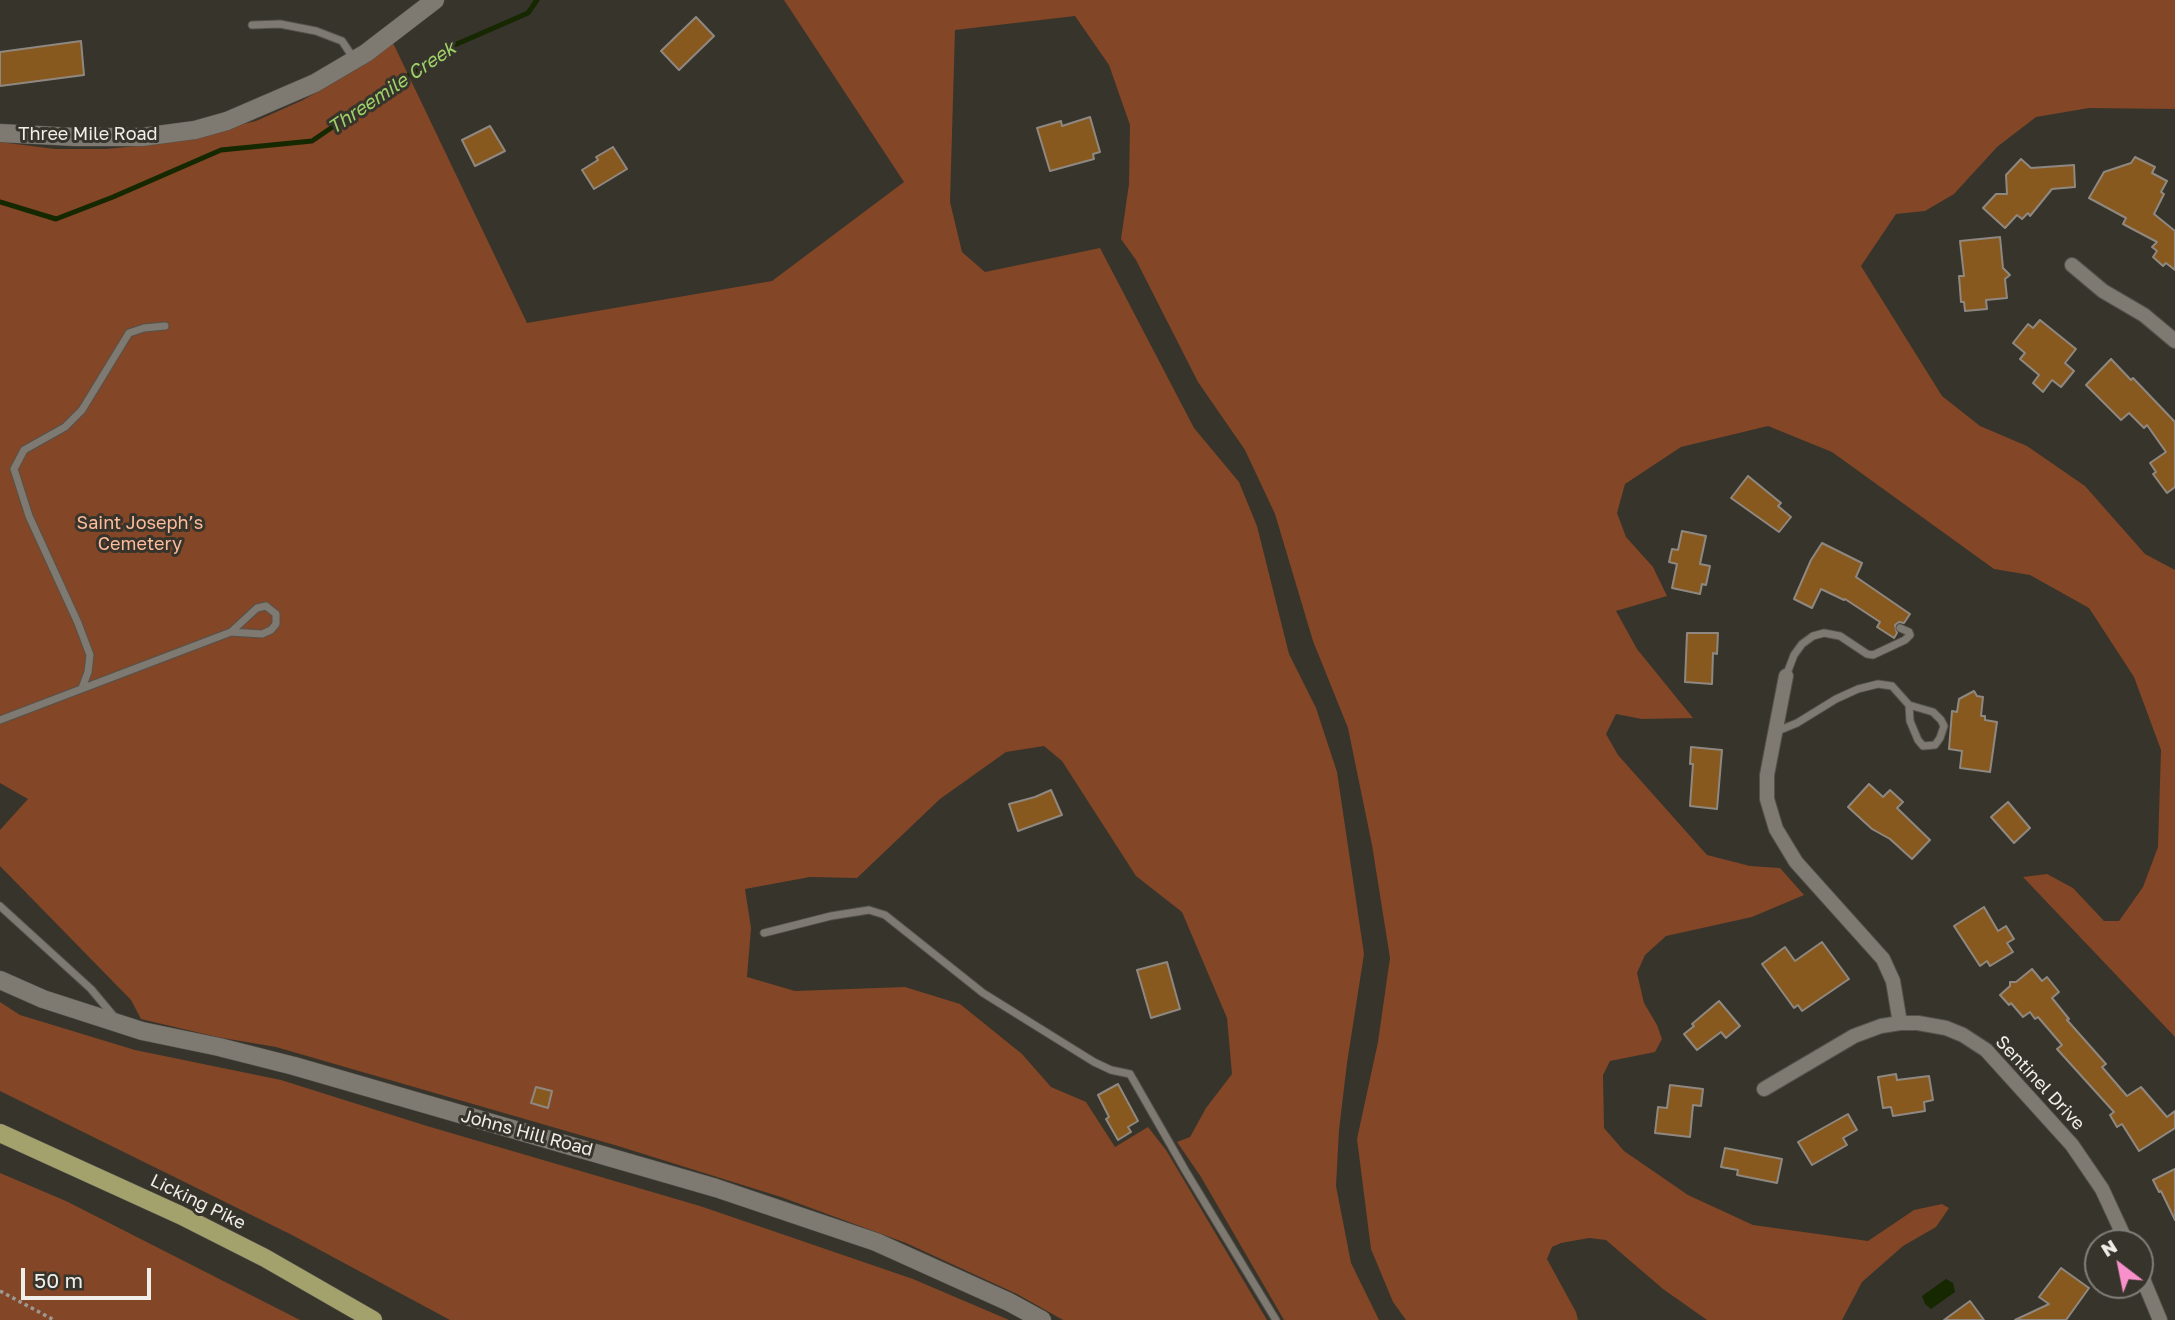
<!DOCTYPE html>
<html>
<head>
<meta charset="utf-8">
<style>
  body { margin:0 }
  #map { position:relative; width:2175px; height:1320px; overflow:hidden; background:#37342c; font-family:"Golos Text",sans-serif }
  canvas { display:block }
  .north { position:absolute; left:2084px; top:1229px; width:70px; height:70px; box-sizing:border-box; background:#37342c; border:2px solid #817e78; border-radius:50%; rotate:328deg; font-size:19px; font-weight:700; line-height:28px; text-align:center; color:#f0eee9 }
  .north::after { content:''; display:block; margin:auto; width:24px; height:32px; background:#f890cc; clip-path:polygon(50% 0,100% 100%,50% 72%,0 100%) }
  .scale { position:absolute; left:21px; top:1268px; width:130px; height:32px; box-sizing:border-box; border:4px solid #f0eee9; border-top:0; padding-left:9px; font-size:21px; line-height:24px; white-space:nowrap; color:#f0eee9; -webkit-text-stroke:5px #37342c; paint-order:stroke }
</style>
</head>
<body>
<div id="map">
<canvas width="2175" height="1320"></canvas>
<div class="north">N</div>
<div class="scale">50 m</div>
</div>
<script>
const c = document.querySelector('canvas').getContext('2d');
c.lineJoin = 'round';
function paint(path, color) { c.fillStyle = color; c.fill(path, 'evenodd'); }
const shape = rows => new Path2D(rows.map(r => 'M' + r).join(''));
function trace(path, color, width, dash) { c.strokeStyle = color; c.lineWidth = width; c.lineCap = dash ? 'butt' : 'round'; c.setLineDash(dash || []); c.stroke(path); }
function write(font, color, halo, rows, align = 'center') {
  c.font = font + ' "Golos Text",sans-serif'; c.lineWidth = 6; c.setLineDash([]); c.textBaseline = 'middle'; c.strokeStyle = halo; c.fillStyle = color; for (const [text, x, y, turn = 0] of rows) {
    c.save(); c.translate(x, y); c.rotate((+turn || 0) * Math.PI / 180); c.textAlign = isNaN(turn) ? turn : align; if (halo) c.strokeText(text, 0, 0); c.fillText(text, 0, 0); c.restore();
  }
}
paint(shape([
  [784,0,2175,0,2175,109,2089,108,2036,117,1997,147,1954,194,1925,211,1896,214,1861,266,1942,396,1980,426,2027,446,2085,486,2145,554,2175,570,2175,1037,2023,877,2047,874,2073,888,2104,921,2119,921,2143,887,2158,847,2161,750,2134,677,2089,608,2030,575,1994,569,1832,452,1768,426,1681,447,1625,484,1617,513,1626,537,1653,567,1667,596,1616,611,1637,649,1693,718,1642,719,1616,714,1606,734,1618,755,1707,855,1750,866,1780,868,1804,895,1752,917,1666,936,1645,955,1637,973,1644,1003,1657,1025,1662,1039,1655,1052,1610,1061,1603,1075,1604,1128,1624,1151,1688,1195,1753,1225,1868,1241,1914,1210,1942,1204,1949,1208,1936,1227,1903,1246,1862,1282,1842,1320,1707,1320,1663,1289,1606,1240,1589,1238,1561,1243,1552,1247,1547,1259,1576,1312,1578,1320,1406,1320,1393,1302,1371,1249,1357,1139,1378,1042,1390,958,1372,845,1348,728,1313,641,1275,514,1245,450,1198,382,1136,260,1121,239,1129,184,1130,125,1109,65,1075,16,955,30,950,202,962,252,985,272,1100,248,1194,428,1239,482,1257,526,1289,654,1316,708,1337,772,1364,954,1347,1063,1339,1130,1336,1186,1351,1263,1379,1320,1284,1320,1201,1177,1177,1142,1190,1137,1206,1108,1232,1074,1227,1018,1182,912,1136,876,1062,761,1044,746,1006,752,940,799,857,878,810,877,745,889,751,928,747,977,795,991,905,987,960,1004,1022,1054,1051,1087,1086,1102,1115,1147,1148,1127,1166,1150,1267,1320,1063,1320,1017,1294,906,1243,781,1197,618,1146,276,1047,217,1037,141,1019,131,1000,0,866,0,830,28,799,0,783,0,142,55,149,106,149,157,144,256,121,303,100,355,70,393,43,527,323,772,281,904,182],
  [0,1002,20,1015,135,1050,281,1080,427,1126,700,1206,913,1279,1009,1320,450,1320,292,1235,0,1091],
  [0,1173,66,1201,300,1320,0,1320]
]), '#834626');
paint(shape([
  [1946,1279,1953,1283,1955,1292,1931,1309,1925,1304,1922,1296]
]), '#152800');
trace(shape([
  [0,202,56,219,113,197,221,150,312,141,450,47,528,13,537,0]
]), '#152800', 5);
const building = shape([
  [696,17,714,36,679,70,661,51,696,17],
  [81,41,84,75,0,86,0,52,81,41],
  [1090,117,1100,152,1093,154,1094,159,1050,171,1037,128,1061,121,1062,126,1090,117],
  [490,126,505,151,475,166,462,140,490,126],
  [613,147,627,169,594,189,582,170,598,160,596,157,613,147],
  [2135,157,2155,167,2152,173,2167,181,2161,192,2164,194,2154,214,2175,231,2175,270,2166,263,2163,266,2153,257,2157,251,2152,247,2157,242,2123,224,2126,218,2089,198,2104,172,2131,163,2135,157],
  [2021,159,2031,168,2074,165,2075,187,2052,189,2030,216,2028,213,2022,219,2017,215,2005,228,1983,208,1996,194,2007,194,2006,175,2021,159],
  [2000,237,2003,268,2010,275,2005,279,2007,298,1986,300,1987,309,1965,311,1964,302,1961,302,1959,276,1964,276,1960,241,2000,237],
  [2040,320,2076,349,2065,363,2074,371,2061,387,2052,380,2043,392,2033,383,2039,375,2020,359,2025,353,2013,343,2028,324,2033,328,2040,320],
  [2111,359,2131,380,2133,378,2175,422,2175,487,2167,493,2153,474,2156,472,2150,463,2166,452,2147,425,2144,428,2129,413,2121,420,2086,385,2111,359],
  [1748,476,1781,503,1778,506,1791,517,1779,532,1731,498,1748,476],
  [1682,531,1706,536,1700,564,1710,566,1706,585,1702,584,1700,594,1672,588,1677,564,1669,562,1672,549,1678,550,1682,531],
  [1822,543,1862,563,1856,577,1910,614,1904,623,1899,622,1895,625,1897,633,1894,638,1877,627,1880,622,1845,599,1844,600,1821,589,1812,608,1794,599,1811,560,1822,543],
  [1687,633,1718,633,1717,654,1713,653,1712,684,1685,682,1687,633],
  [1974,691,1977,696,1983,697,1981,716,1985,716,1985,720,1997,722,1990,772,1960,768,1962,751,1949,749,1952,711,1957,712,1959,699,1974,691],
  [1691,747,1722,750,1717,809,1690,806,1693,764,1690,764,1691,747],
  [1869,784,1883,797,1890,790,1903,802,1897,808,1930,840,1912,859,1890,839,1872,829,1848,807,1869,784],
  [1051,790,1062,815,1018,831,1009,804,1035,797,1051,790],
  [2008,802,2030,828,2014,843,1991,817,2008,802],
  [1984,907,1998,931,2006,926,2014,939,2007,943,2013,952,1990,966,1987,961,1980,966,1954,926,1984,907],
  [1822,942,1849,979,1802,1011,1798,1005,1794,1008,1762,964,1785,947,1795,961,1822,942],
  [1167,962,1180,1009,1151,1018,1137,970,1167,962],
  [2032,969,2042,981,2047,977,2059,992,2052,998,2069,1019,2067,1020,2106,1064,2102,1067,2127,1096,2141,1087,2167,1117,2175,1111,2175,1128,2139,1151,2122,1124,2117,1127,2110,1115,2114,1112,2057,1049,2062,1045,2038,1017,2035,1019,2030,1012,2023,1017,2011,1003,2009,1005,2000,995,2010,986,2010,982,2016,982,2032,969],
  [1719,1001,1740,1026,1726,1038,1721,1032,1697,1050,1684,1034,1694,1026,1692,1024,1719,1001],
  [1896,1074,1897,1080,1929,1076,1933,1100,1924,1102,1925,1111,1893,1116,1891,1107,1883,1108,1878,1077,1896,1074],
  [1118,1084,1138,1121,1128,1127,1131,1132,1118,1140,1106,1119,1109,1117,1098,1095,1118,1084],
  [1670,1085,1703,1089,1701,1106,1693,1105,1690,1137,1655,1133,1658,1107,1667,1108,1670,1085],
  [536,1087,552,1091,548,1108,531,1103,536,1087],
  [1848,1114,1857,1130,1843,1138,1847,1145,1812,1165,1798,1142,1848,1114],
  [1725,1148,1782,1159,1777,1183,1737,1175,1738,1170,1721,1167,1725,1148],
  [2175,1169,2175,1220,2161,1191,2159,1192,2153,1180,2175,1169],
  [2061,1268,2089,1288,2066,1320,2015,1320,2049,1304,2039,1297,2061,1268],
  [1970,1301,1984,1320,1944,1320,1970,1301]
]);
paint(building, '#87591f');
trace(building, '#8f8881', 2);
const service = shape([
  [252,25,280,24,316,31,342,41,354,59],
  [266,606,276,614,276,624,271,630,262,634,231,632,257,608,266,606],
  [1786,676,1794,655,1802,644,1813,636,1824,633,1840,636,1867,654,1873,655,1905,640,1910,635,1909,632,1900,628],
  [82,688,88,672,90,655,78,623,29,516,14,469,24,450,65,427,82,410,129,333,144,328,165,326],
  [0,720,231,632],
  [1775,732,1797,723,1836,699,1858,689,1878,684,1892,686,1909,705,1910,721,1918,740,1923,746,1935,745,1940,738,1944,726,1941,720,1933,712,1909,705],
  [0,906,91,989,116,1019],
  [764,933,831,916,869,910,885,915,983,993,1094,1062,1111,1070,1130,1074,1185,1170,1276,1320]
]);
const minor = shape([
  [2072,265,2103,291,2144,315,2175,341],
  [1786,676,1767,775,1767,799,1776,829,1796,862,1883,959,1893,981,1900,1023],
  [1764,1089,1854,1036,1881,1026,1900,1023,1918,1023,1946,1028,1963,1035,1986,1050,2072,1145,2102,1189,2127,1243],
  [2140,1272,2160,1320]
]);
const tertiary = shape([
  [0,133,75,137,142,137,195,130,227,121,315,83,366,53,435,0]
]);
const secondary = shape([
  [0,980,43,999,142,1031,219,1047,294,1066,716,1188,876,1242,1009,1302,1042,1320]
]);
const primary = shape([
  [0,1133,180,1215,265,1258,373,1320]
]);
trace(service, '#55524c', 9);
trace(minor, '#55524c', 16);
trace(tertiary, '#55524c', 19);
trace(secondary, '#55524c', 19);
trace(primary, '#55524c', 19);
trace(shape([
  [0,1291,54,1320]
]), '#9d9a94', 3.5, [3.5, 3.5]);
trace(service, '#7e7a72', 7);
trace(minor, '#7e7a72', 14);
trace(tertiary, '#7e7a72', 18);
trace(secondary, '#7e7a72', 18);
trace(primary, '#a3a26d', 18);
write('18px', '#f0eee9', '#37342c', [
  ["Three Mile Road",88,134],
  ["Sentinel Drive",2040,1083,47],
  ["Johns Hill Road",527,1133,15],
  ["Licking Pike",198,1202,26]
]);
write('18px', '#febc9b', '#37342c', [
  ["Saint Joseph’s",140,523],
  ["Cemetery",140,544]
]);
write('italic 19px', '#9ed167', '#37342c', [
  ["Threemile Creek",392,88,-34]
]);
</script>
</body>
</html>
